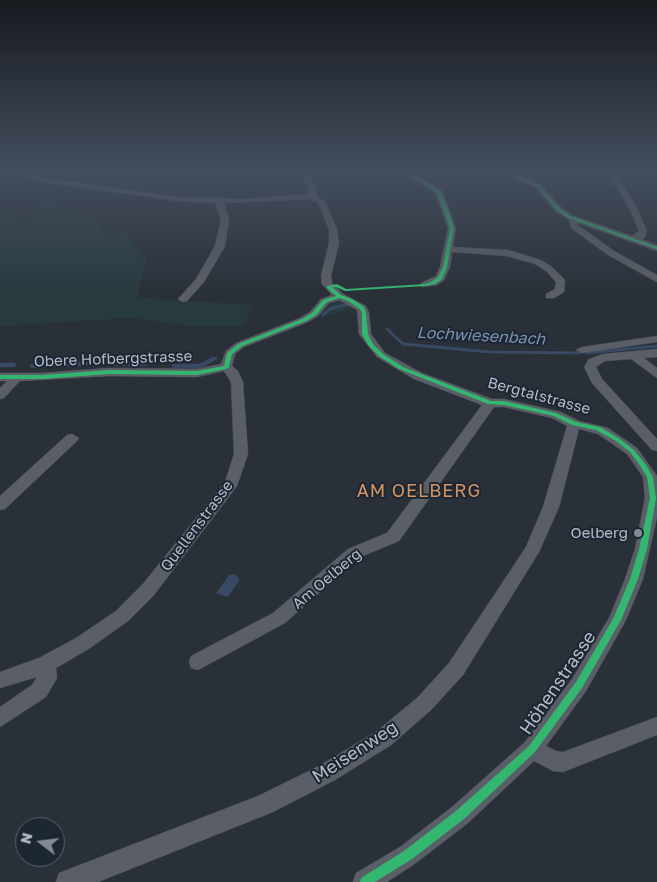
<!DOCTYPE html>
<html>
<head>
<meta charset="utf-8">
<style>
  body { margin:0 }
  #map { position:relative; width:657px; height:882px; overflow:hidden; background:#2a3038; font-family:"Golos Text",sans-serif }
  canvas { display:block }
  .north { position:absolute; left:15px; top:817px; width:50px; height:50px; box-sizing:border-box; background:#1d2633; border:1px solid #59626f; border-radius:50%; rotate:285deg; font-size:14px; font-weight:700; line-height:20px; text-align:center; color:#b4bcc9 }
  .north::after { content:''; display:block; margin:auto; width:18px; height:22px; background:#848b96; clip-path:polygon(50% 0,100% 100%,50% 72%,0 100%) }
</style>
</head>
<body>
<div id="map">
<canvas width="657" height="882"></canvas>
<div class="north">N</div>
</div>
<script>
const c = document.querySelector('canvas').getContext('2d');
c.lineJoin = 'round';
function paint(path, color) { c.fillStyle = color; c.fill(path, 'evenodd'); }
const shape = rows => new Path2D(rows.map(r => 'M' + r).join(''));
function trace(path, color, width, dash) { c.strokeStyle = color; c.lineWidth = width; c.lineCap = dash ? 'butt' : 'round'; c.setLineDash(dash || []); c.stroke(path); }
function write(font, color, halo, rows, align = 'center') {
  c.font = font + ' "Golos Text",sans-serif'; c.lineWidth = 4; c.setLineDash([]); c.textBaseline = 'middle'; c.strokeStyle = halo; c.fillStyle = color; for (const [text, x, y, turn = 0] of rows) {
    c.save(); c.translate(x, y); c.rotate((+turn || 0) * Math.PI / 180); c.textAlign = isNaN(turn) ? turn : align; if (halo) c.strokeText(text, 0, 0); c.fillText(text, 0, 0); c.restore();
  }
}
paint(shape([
  [45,205,93,217,107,235,124,231,146,259,138,298,253,305,243,326,193,326,131,318,0,326,0,212,31,223],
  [334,301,343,301,356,307,324,317,316,316,327,304]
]), '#273a3e');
paint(shape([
  [234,574,240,579,228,597,216,593,229,575]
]), '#384963');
trace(shape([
  [323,315,330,309,348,304],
  [387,329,403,344,490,352,579,353],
  [587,353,657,346],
  [211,361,216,358]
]), '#384963', 3);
trace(shape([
  [0,365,14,365],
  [32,366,96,363,145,364],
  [174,366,200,366,213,359]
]), '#384963', 4.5);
const minor = shape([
  [1,170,15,170,44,178,178,197,245,199,308,194,309,189,298,170,306,170,317,189,316,195,325,202,337,229,339,243,331,276,332,283,343,294,366,306,369,313,371,334,385,353,422,373,492,399,504,399,561,412,579,421,608,428,637,448,657,476,657,517,643,579,626,620,586,691,546,746,556,751,563,752,657,717,657,735,563,772,553,771,534,761,468,823,416,863,387,882,353,882,356,873,400,847,452,807,525,742,572,679,609,618,625,579,635,549,645,498,643,477,627,454,598,434,579,429,559,507,539,552,463,675,431,710,391,745,335,780,273,812,98,882,56,882,59,873,258,796,319,766,377,731,417,698,449,663,526,547,543,507,567,426,552,418,504,407,494,407,399,541,360,557,285,623,198,670,191,668,189,662,191,656,273,613,348,549,387,533,482,405,414,379,377,357,359,334,357,310,339,300,329,303,318,316,308,322,244,347,235,354,232,366,238,371,243,382,248,454,237,486,154,595,128,621,90,648,56,668,57,678,46,697,0,727,0,707,32,685,37,677,0,688,0,672,39,658,76,638,116,611,142,585,225,482,234,454,231,382,224,371,197,377,109,376,20,381,4,398,0,399,0,388,7,381,0,381,0,373,42,373,109,368,197,369,221,364,226,351,236,343,300,318,310,312,321,299,332,295,322,284,321,276,329,243,329,229,318,203,310,199,224,203,229,219,225,246,204,282,187,301,183,302,178,299,196,279,215,246,221,219,215,203,178,201,44,182,1,170],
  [83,170,107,170,131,175,127,177,83,170],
  [400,170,409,170,442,190,456,228,453,247,508,250,541,260,552,267,565,280,564,292,554,298,546,298,546,294,555,289,556,282,546,271,535,264,507,256,452,252,450,267,444,280,437,285,421,287,421,283,436,276,440,267,448,228,435,193,400,170],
  [499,170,510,170,541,184,561,207,572,215,632,236,639,231,629,208,606,170,614,170,637,208,647,231,645,237,641,239,657,245,657,251,578,223,578,225,614,251,657,275,657,282,608,255,571,228,569,220,555,211,535,188,499,170],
  [657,336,657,342,582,353,576,350,582,347,657,336],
  [657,349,657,357,644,358,657,368,657,378,631,359,605,361,596,367,602,379,657,439,657,451,652,450,592,383,584,367,589,359,603,354,657,349],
  [72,434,79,438,77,441,5,509,0,510,0,496,67,435,72,434]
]);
trace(minor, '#484c53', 1);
paint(minor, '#5a5e66');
paint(shape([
  [402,170,407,170,440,191,449,212,454,228,447,267,442,279,435,284,425,286,345,291,336,287,332,287,341,295,352,299,364,307,366,313,368,334,373,344,383,354,403,367,491,401,504,401,556,413,576,422,600,427,620,439,634,450,646,465,653,477,656,498,647,549,638,579,621,620,582,688,535,752,464,819,412,859,375,882,360,882,361,878,404,851,456,811,529,746,576,682,613,619,630,579,639,549,650,498,647,477,641,467,630,452,616,441,596,430,572,425,554,416,504,405,488,404,399,369,379,356,368,345,362,334,362,313,360,309,348,301,339,298,327,302,316,315,306,321,242,346,232,354,229,367,226,369,197,375,109,374,42,379,0,379,0,375,42,375,109,370,197,371,224,366,227,353,238,344,302,319,312,313,323,300,336,296,327,288,327,286,337,284,346,289,425,284,431,282,438,277,443,267,450,228,437,193,402,170],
  [501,170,506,170,539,185,559,208,570,216,657,247,657,249,568,218,557,210,537,187,501,170]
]), '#33b770');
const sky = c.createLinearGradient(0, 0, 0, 294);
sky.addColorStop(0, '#171a1f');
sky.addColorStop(0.58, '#444e5e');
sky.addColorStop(1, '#444e5e00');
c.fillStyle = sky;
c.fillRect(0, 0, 657, 294);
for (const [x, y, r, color] of [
  [638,533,5,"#848b96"]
]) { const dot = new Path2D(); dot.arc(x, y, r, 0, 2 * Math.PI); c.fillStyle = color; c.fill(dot); trace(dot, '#1d2633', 2); }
write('15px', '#b4bcc9', '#1d2633', [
  ["Obere Hofbergstrasse",113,359,-2],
  ["Bergtalstrasse",539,396,15],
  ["Quellenstrasse",197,526,-53],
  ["Am Oelberg",327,579,-40]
]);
write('15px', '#b4bcc9', '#1d2633', [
  ["Oelberg",628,533]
], 'right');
write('italic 16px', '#7c92b1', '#1d2633', [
  ["Lochwiesenbach",481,336,3]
]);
c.letterSpacing = '1px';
write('18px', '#d59563', '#1d2633', [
  ["AM OELBERG",419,491]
]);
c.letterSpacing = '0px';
write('18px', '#b4bcc9', '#1d2633', [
  ["Höhenstrasse",558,683,-56],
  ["Meisenweg",355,752,-33]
]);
</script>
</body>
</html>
